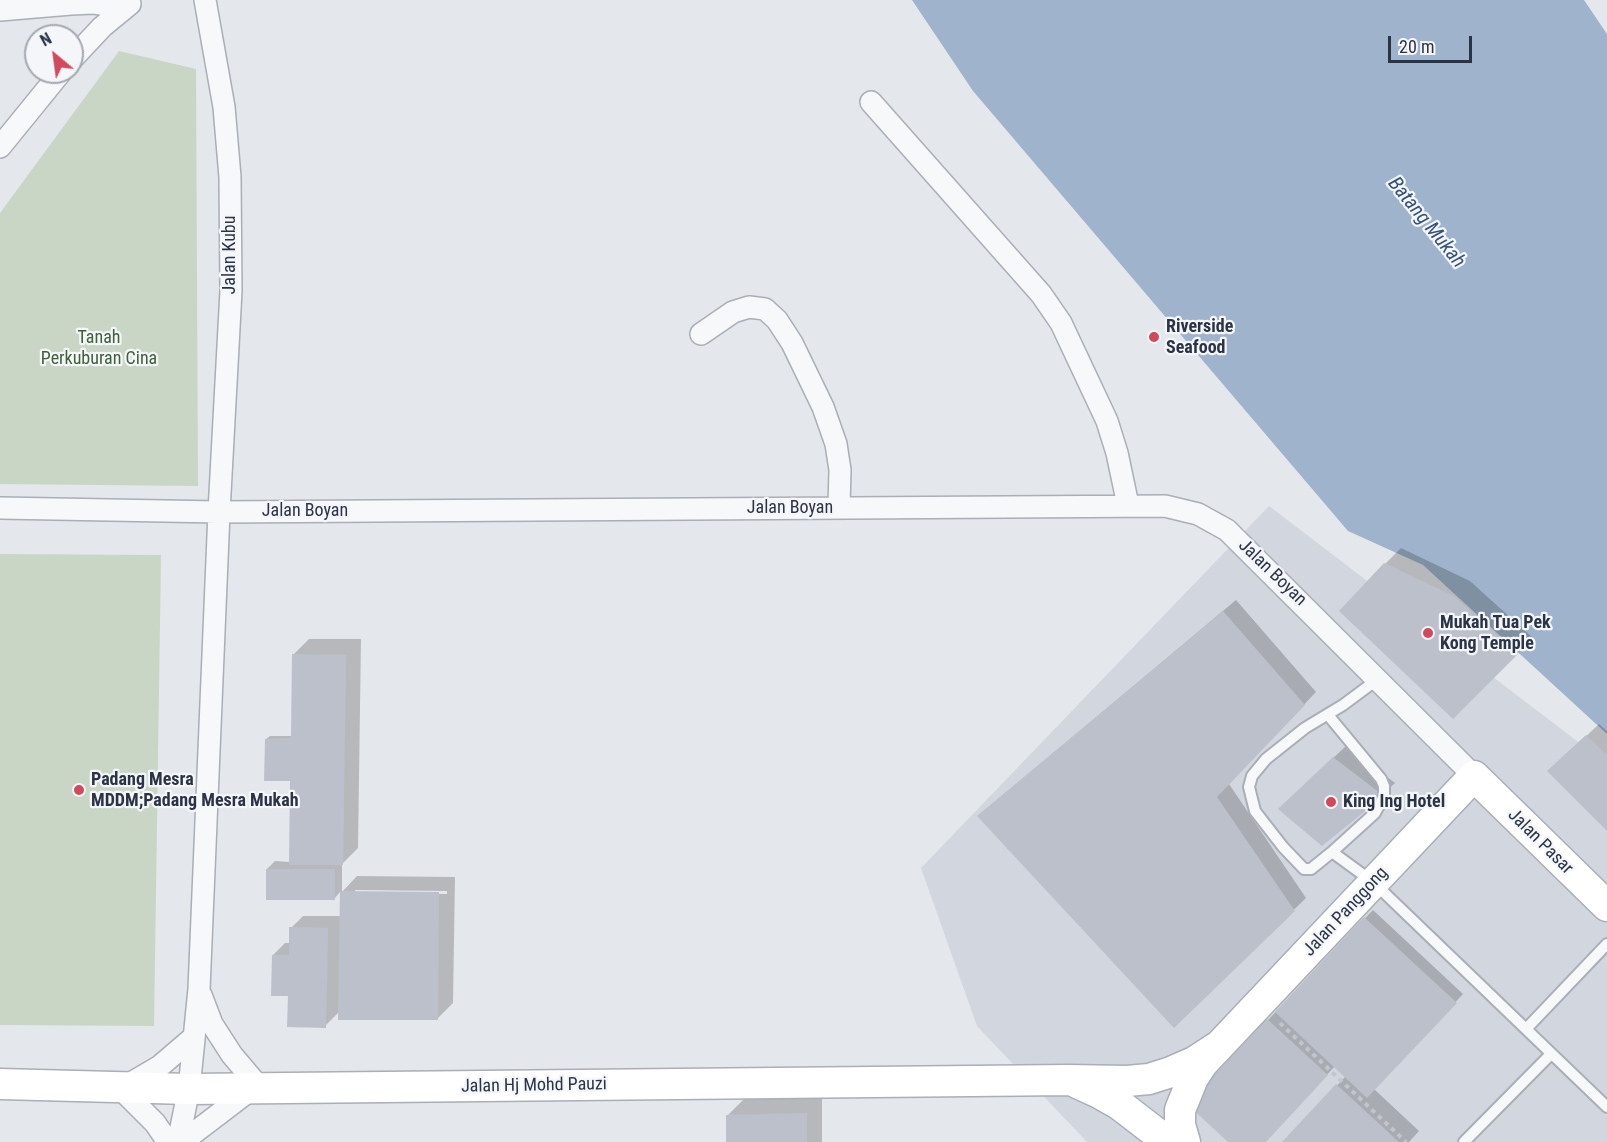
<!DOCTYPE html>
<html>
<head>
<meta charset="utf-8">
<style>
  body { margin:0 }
  #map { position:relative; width:1607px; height:1142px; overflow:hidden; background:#e4e7ec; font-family:"Roboto Condensed",sans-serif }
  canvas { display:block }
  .north { position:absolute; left:24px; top:24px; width:60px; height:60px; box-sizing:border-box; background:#f4f6f9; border:2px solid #a4a8b1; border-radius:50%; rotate:331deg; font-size:16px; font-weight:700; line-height:24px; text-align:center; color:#2b3445 }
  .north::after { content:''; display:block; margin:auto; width:21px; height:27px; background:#d1495b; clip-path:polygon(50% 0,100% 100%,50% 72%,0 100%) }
  .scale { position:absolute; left:1388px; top:36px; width:84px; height:27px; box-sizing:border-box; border:3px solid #2b3445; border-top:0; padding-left:8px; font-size:18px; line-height:21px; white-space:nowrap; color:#2b3445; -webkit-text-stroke:4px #f4f6f9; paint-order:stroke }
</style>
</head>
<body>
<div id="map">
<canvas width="1607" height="1142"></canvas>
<div class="north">N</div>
<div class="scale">20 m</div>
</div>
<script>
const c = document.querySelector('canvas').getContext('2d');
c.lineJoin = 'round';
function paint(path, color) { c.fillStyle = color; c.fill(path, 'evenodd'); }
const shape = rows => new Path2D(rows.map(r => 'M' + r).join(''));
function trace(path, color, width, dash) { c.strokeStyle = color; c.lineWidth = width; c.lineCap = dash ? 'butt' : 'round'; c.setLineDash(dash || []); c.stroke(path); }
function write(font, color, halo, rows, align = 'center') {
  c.font = font + ' "Roboto Condensed",sans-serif'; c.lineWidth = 4.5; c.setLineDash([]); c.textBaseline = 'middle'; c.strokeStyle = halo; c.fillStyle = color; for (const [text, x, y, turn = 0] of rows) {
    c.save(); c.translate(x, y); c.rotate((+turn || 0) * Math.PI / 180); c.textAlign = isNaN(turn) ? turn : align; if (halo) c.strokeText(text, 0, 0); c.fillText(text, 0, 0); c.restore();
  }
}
paint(shape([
  [1269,506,1607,764,1607,1142,1087,1142,977,1026,921,868]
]), '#d2d6de');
paint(shape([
  [119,51,196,69,198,486,0,484,0,213],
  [0,554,161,555,154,1026,0,1025]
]), '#c9d6c5');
paint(shape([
  [912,0,1584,0,1607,34,1607,734,1423,565,1348,531,973,91]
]), '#9fb4cc');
paint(shape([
  [1401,548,1470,581,1533,638,1453,717,1385,564],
  [1236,600,1316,692,1229,784,1306,898,1174,1026,979,816],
  [309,639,361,639,358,848,342,864,342,892,357,876,455,877,453,1003,437,1019,340,1011,325,1026,289,994,273,955,285,943,290,943,291,928,303,916,341,916,341,891,334,899,267,869,275,861,290,862,291,780,266,739,270,736,292,736,293,655],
  [355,890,447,891,447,894,355,893],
  [1599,724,1607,731,1607,828,1561,760],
  [1346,746,1395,783,1383,794,1292,797],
  [1373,910,1463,994,1374,1089,1419,1131,1409,1142,1284,1142,1346,1076,1335,1066,1265,1142,1230,1142,1268,1020],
  [822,1097,822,1142,728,1142,728,1115,744,1099]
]), '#0003');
paint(shape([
  [1384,563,1454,596,1518,654,1453,719,1339,611],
  [1223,611,1305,705,1217,797,1295,911,1174,1028,977,816],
  [292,654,346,655,343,865,289,865,290,781,264,781,265,739,291,738],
  [1586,735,1607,755,1607,831,1547,771],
  [1333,757,1384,796,1322,846,1278,809],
  [266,869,335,869,335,900,266,900],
  [340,891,439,892,438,1020,338,1020],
  [1364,917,1457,1003,1367,1098,1275,1012],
  [289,927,328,928,326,1028,287,1027,288,996,271,996,272,955,289,955],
  [1267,1019,1328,1075,1266,1142,1228,1142,1187,1104],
  [1336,1084,1399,1142,1282,1142],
  [807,1113,807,1142,726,1142,726,1115]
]), '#bbc0ca');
const lane = shape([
  [1378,679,1343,705,1305,728,1266,759,1252,776,1249,787,1255,811,1283,847,1304,869,1311,869,1332,852,1373,882,1607,1107],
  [1328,715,1381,779,1384,786,1384,796,1375,813,1332,852],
  [1526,1029,1607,944],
  [1464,1142,1551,1054]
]);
const street = shape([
  [0,10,71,4,93,3,125,8],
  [72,59,102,27,130,4],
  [871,102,1041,294,1061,323,1107,421,1117,453,1128,505],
  [0,147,61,72],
  [701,334,733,312,749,307,765,309,777,320,792,343,823,407,836,444,840,470,839,507],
  [0,508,219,512,1165,506,1198,514,1227,530,1474,776],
  [201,995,212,1024,232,1055,260,1088],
  [119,1087,155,1123,168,1142],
  [124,1087,160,1066,194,1037],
  [178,1142,189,1089,199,989,219,512,231,291,230,177,224,107,205,0],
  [182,1142,253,1088]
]);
const secondary = shape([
  [1077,1083,1097,1092,1120,1105,1168,1142],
  [0,1084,189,1089,1069,1080,1127,1081,1149,1079,1171,1072,1194,1062,1217,1047],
  [1185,1142,1180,1125,1180,1110,1193,1078,1203,1063,1474,776,1607,906]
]);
trace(lane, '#a9aeb7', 14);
trace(street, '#a9aeb7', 24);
trace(secondary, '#a9aeb7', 33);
trace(shape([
  [1280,1023,1406,1142]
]), '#c2c5cb', 4, [4.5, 4.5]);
trace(lane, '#f7f8fa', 10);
trace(street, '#f7f8fa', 21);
trace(secondary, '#fff', 30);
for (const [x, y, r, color] of [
  [1154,337,6,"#d1495b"],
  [1428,633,6,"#d1495b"],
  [79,790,6,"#d1495b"],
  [1331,802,6,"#d1495b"]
]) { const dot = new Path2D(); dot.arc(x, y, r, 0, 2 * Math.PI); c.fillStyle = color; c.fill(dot); trace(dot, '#f4f6f9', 2); }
write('18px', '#2b3445', '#f4f6f9', [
  ["Jalan Kubu",230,255,-90],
  ["Jalan Boyan",790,508],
  ["Jalan Boyan",305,511],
  ["Jalan Boyan",1272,573,44],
  ["Jalan Pasar",1540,842,45],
  ["Jalan Panggong",1346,912,-47],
  ["Jalan Hj Mohd Pauzi",534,1086,-1]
]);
write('bold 18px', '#2b3445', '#f4f6f9', [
  ["Riverside",1166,327],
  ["Seafood",1166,348],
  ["Mukah Tua Pek",1440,623],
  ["Kong Temple",1440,644],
  ["Padang Mesra",91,780],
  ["MDDM;Padang Mesra Mukah",91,801],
  ["King Ing Hotel",1343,802]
], 'left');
write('18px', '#3f6138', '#f4f6f9', [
  ["Tanah",99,338],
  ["Perkuburan Cina",99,359]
]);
write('italic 20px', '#34527a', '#f4f6f9', [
  ["Batang Mukah",1426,223,51]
]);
</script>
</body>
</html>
